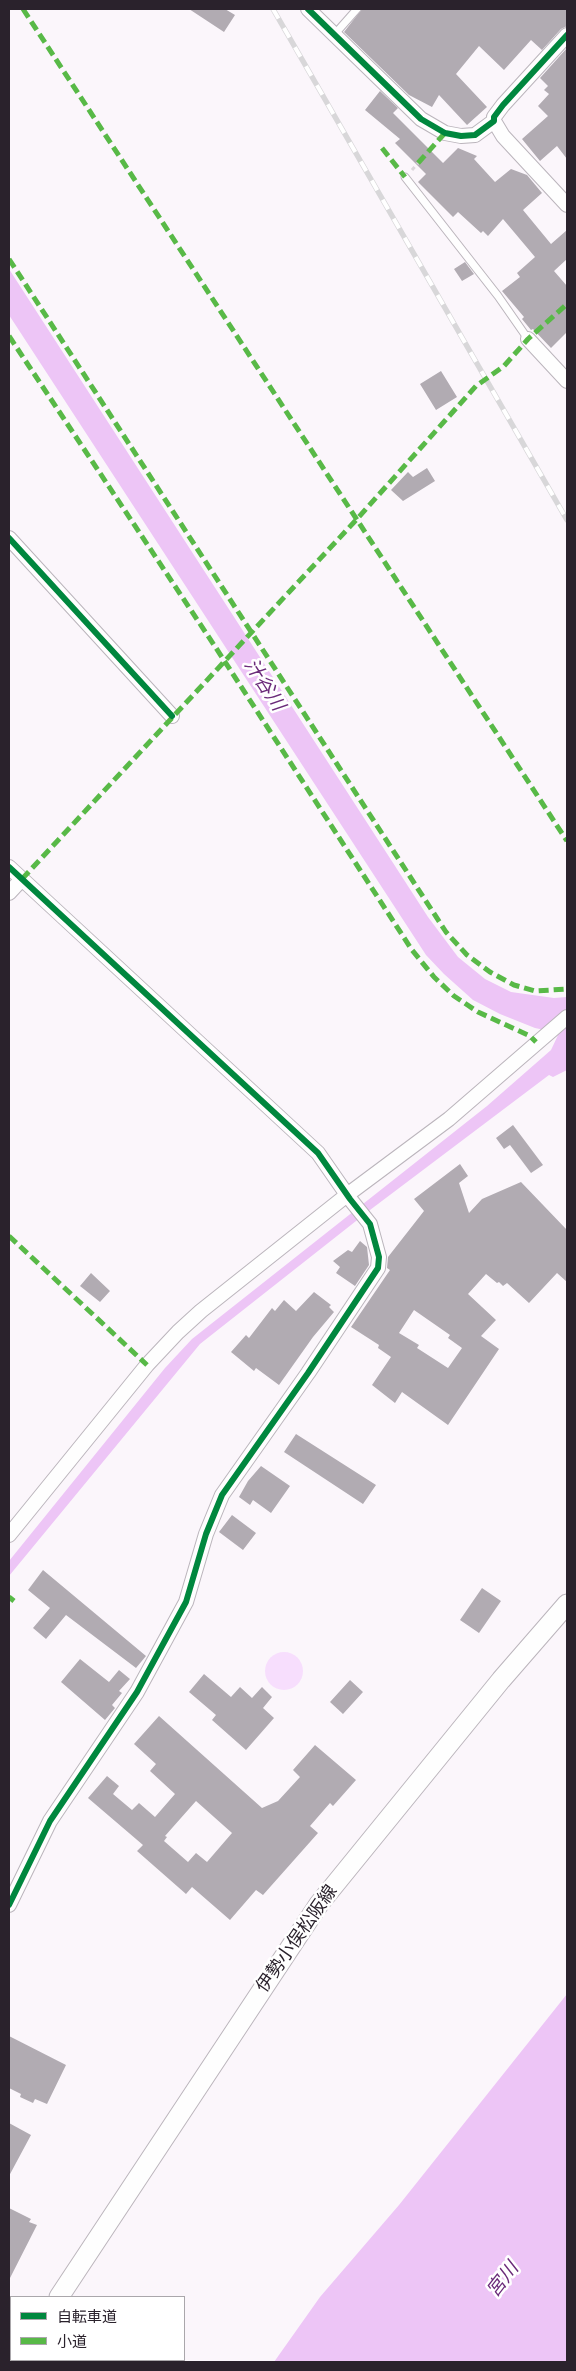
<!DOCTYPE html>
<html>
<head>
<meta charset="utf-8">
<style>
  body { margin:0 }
  #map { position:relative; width:576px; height:2371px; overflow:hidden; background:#fbf6fb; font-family:"Open Sans","Noto Sans JP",sans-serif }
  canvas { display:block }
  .frame { position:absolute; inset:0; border:10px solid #2a222c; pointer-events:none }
  .legend { position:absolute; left:10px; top:2296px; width:175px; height:65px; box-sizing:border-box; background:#fff; border:1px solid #aaa7ab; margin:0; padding:6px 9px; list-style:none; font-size:15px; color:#2a222c }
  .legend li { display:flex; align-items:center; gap:10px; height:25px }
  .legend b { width:25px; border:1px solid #aaa7ab }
</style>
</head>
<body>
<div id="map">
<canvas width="576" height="2371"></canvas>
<div class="frame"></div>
<ul class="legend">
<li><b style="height:6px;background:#00873e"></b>自転車道</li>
<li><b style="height:6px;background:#58b947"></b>小道</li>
</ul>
</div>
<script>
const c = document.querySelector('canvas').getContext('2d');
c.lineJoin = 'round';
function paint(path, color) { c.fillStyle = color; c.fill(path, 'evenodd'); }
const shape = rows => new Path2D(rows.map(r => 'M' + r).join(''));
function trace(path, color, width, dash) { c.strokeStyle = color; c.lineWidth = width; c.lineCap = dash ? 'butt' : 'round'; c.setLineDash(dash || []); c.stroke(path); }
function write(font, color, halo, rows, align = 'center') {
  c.font = font + ' "Open Sans","Noto Sans JP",sans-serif'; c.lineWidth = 5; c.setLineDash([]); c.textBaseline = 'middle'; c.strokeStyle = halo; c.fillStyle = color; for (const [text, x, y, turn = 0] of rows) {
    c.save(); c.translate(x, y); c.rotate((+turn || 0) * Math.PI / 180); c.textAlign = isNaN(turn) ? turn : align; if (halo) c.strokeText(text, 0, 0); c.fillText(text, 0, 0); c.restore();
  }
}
paint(shape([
  '265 1671a19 19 0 1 1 38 0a19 19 0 1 1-38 0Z'
]), '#f7defd');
paint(shape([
  [9,269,428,917,458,957,485,979,511,992,554,998,567,997,567,1070,553,1077,549,1075,370,1210,200,1344,9,1576,9,1561,165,1368,192,1339,487,1106,551,1050,559,1033,535,1028,500,1014,473,1000,444,974,426,955,9,315],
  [567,1994,567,2362,274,2362,320,2297,399,2205]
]), '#edc5f6');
paint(shape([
  [189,9,225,9,235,15,224,32],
  [362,9,567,9,567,26,561,29,542,50,531,40,504,70,479,46,456,74,487,107,467,125,439,95,432,107,409,95,344,32],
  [567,48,567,159,557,146,540,161,522,139,548,116,538,106,549,94,544,90,548,86,540,78],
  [380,91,398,108,393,113,443,163,458,148,477,156,474,159,495,182,511,169,527,175,542,193,523,210,551,244,567,230,567,259,554,271,567,286,567,332,551,348,533,329,531,330,522,319,524,317,502,291,520,277,517,273,535,257,503,219,488,236,483,231,481,233,458,212,453,217,418,182,426,174,395,143,400,139,365,110],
  [465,262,474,274,462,281,454,269],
  [441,371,457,397,436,410,420,384],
  [427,468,435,481,403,501,391,490,408,472,413,477],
  [513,1125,543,1165,531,1173,510,1145,504,1149,496,1138],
  [460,1164,468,1176,459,1183,469,1213,482,1199,521,1182,567,1230,567,1282,557,1273,529,1303,507,1283,503,1286,499,1282,497,1283,486,1274,468,1294,496,1320,481,1336,499,1349,448,1425,402,1392,395,1403,372,1385,391,1357,378,1348,379,1345,351,1327,390,1270,387,1268,388,1257,424,1211,414,1199],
  [414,1310,450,1335,448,1338,462,1348,448,1368,417,1348,419,1345,399,1333],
  [360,1241,367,1247,369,1265,355,1286,336,1273,340,1267,333,1261,348,1250,352,1252],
  [91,1273,110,1291,100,1302,80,1286],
  [314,1292,331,1305,329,1307,334,1312,313,1337,279,1385,256,1368,254,1371,231,1352,246,1335,249,1338,272,1308,275,1311,284,1300,296,1311],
  [296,1434,376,1485,363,1504,284,1452],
  [261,1466,290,1486,271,1513,253,1500,250,1505,239,1497,248,1481],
  [232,1515,256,1533,243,1550,219,1532],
  [43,1570,146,1656,136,1668,66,1615,46,1639,33,1628,50,1608,28,1590],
  [482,1588,501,1601,479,1633,460,1620],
  [80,1659,109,1682,119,1670,130,1679,119,1691,122,1693,112,1705,115,1708,105,1720,61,1682],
  [204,1674,231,1697,240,1687,252,1698,262,1687,272,1697,263,1708,274,1718,246,1750,212,1720,216,1715,189,1692],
  [350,1680,363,1692,343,1714,330,1702],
  [159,1716,262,1808,278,1801,300,1777,293,1770,315,1745,356,1780,333,1806,330,1803,310,1826,318,1833,263,1895,256,1890,230,1920,192,1887,186,1894,137,1851,143,1845,88,1798,107,1776,119,1786,113,1794,132,1810,139,1803,155,1817,175,1794,150,1771,156,1764,134,1744],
  [196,1801,232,1833,207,1862,196,1853,188,1862,164,1841,167,1837,165,1836],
  [9,2036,66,2065,47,2104,35,2099,33,2103,20,2097,21,2094,9,2088],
  [9,2123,31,2135,9,2176],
  [9,2208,31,2219,29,2222,37,2225,9,2280]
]), '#b1abb2');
const lane = shape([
  [334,35,357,9],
  [405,177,498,296,528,339]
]);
const street = shape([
  [308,9,421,119,445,133,461,136,475,135,494,121,494,117,503,105,567,35],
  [494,121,503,136,567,205],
  [528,339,567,381],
  [9,538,172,716],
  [9,867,318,1153,350,1199,370,1224,379,1257,378,1268,308,1373,222,1495,206,1534,186,1602,137,1692,50,1821,9,1905],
  [9,893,22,879],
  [9,1535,147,1365,178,1332,201,1311,347,1195,449,1119,567,1017]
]);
const secondary = shape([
  [59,2297,319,1904,501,1680,567,1604],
  [23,2362,24,2360]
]);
trace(lane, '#bbb5bc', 9);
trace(street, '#bbb5bc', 16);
trace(secondary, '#bbb5bc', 21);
trace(shape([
  [412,170,418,163]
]), '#dbd7db', 3, [4, 4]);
trace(lane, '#fefefe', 7);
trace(street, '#fefefe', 14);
trace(secondary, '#fefefe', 19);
const rail = shape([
  [273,9,567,520]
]);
trace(rail, '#d8d7d9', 5.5);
trace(rail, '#fff', 4, [11]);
trace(shape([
  [23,9,567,841],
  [382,148,405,177],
  [418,163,445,133],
  [9,259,446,932,467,955,490,972,514,985,535,991,567,989],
  [9,336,216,648,412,950,434,977,454,996,478,1012,530,1036,536,1042],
  [22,879,357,519,476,386,504,366,528,339,567,304],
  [9,1236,147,1365],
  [9,1597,14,1601]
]), '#58b947', 5, [10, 5]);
trace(shape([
  [308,9,421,119,445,133,461,136,475,135,494,121,494,117,503,105,567,35],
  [9,538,172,716],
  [9,867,318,1153,350,1199,370,1224,379,1257,378,1268,308,1373,222,1495,206,1534,186,1602,137,1692,50,1821,9,1905]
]), '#00873e', 6);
write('18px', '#2a222c', '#fff', [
  ["伊勢小俣松阪線",297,1939,-55]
]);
write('italic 19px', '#6b2b7a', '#fff', [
  ["汁谷川",264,685,57],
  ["宮川",503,2280,-52]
]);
</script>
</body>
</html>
